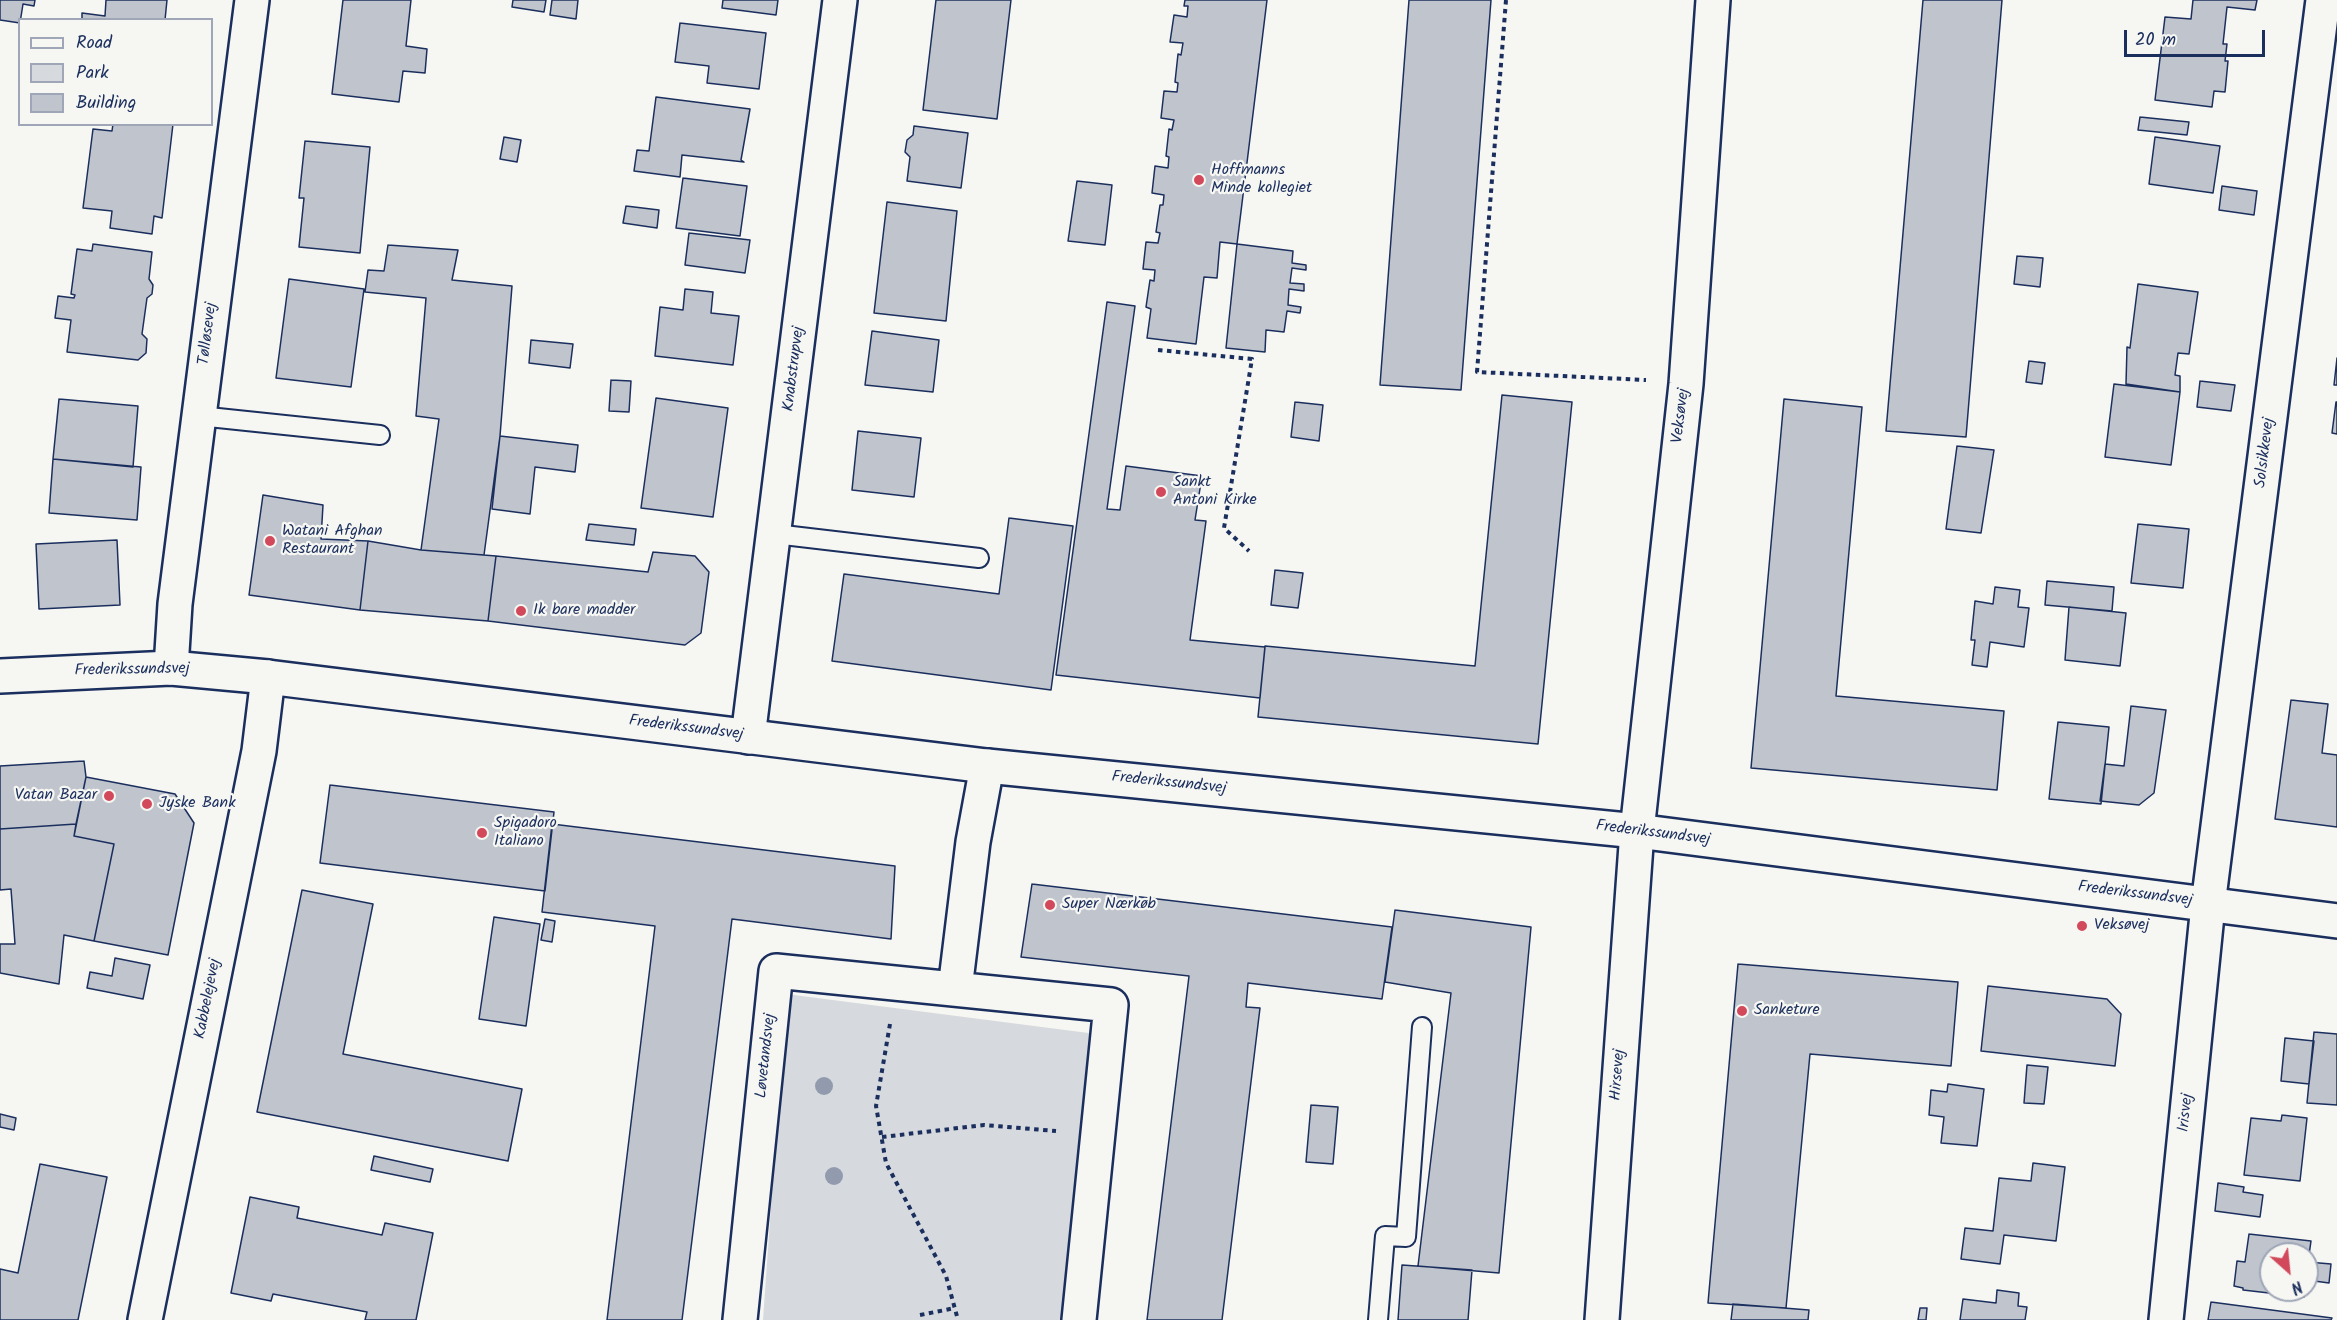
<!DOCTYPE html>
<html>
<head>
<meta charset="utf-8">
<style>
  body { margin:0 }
  #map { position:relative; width:2337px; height:1320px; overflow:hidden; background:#f6f6f2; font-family:Kalam,sans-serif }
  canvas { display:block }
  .legend { position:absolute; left:18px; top:18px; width:195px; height:108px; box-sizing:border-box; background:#f6f6f2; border:2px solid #9ea6b7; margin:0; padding:8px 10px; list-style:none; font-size:18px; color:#1b2f5e }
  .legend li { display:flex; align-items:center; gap:12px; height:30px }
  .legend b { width:30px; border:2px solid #9ea6b7 }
  .north { position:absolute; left:2259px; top:1242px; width:60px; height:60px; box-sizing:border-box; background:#f6f6f2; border:2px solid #9ea6b7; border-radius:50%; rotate:153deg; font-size:16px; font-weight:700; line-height:24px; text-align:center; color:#1b2f5e }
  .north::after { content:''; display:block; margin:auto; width:21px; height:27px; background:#d1495b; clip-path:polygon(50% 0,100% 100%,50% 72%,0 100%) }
  .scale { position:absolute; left:2124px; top:30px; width:141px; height:27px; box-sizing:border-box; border:3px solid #1b2f5e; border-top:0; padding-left:8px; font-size:18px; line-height:21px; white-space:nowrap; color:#1b2f5e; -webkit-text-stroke:4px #f6f6f2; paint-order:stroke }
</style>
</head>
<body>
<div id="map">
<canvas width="2337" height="1320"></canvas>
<ul class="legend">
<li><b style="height:8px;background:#f6f6f2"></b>Road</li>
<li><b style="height:16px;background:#d6d9dd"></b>Park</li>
<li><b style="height:16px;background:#c0c4cd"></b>Building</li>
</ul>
<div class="north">N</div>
<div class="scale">20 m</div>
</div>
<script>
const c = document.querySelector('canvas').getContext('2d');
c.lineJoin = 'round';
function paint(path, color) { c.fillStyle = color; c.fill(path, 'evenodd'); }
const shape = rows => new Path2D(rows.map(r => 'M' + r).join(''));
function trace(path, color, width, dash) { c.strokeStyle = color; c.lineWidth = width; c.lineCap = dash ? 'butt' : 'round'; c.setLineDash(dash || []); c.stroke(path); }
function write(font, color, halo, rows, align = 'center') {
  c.font = font + ' Kalam,sans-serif'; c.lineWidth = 4.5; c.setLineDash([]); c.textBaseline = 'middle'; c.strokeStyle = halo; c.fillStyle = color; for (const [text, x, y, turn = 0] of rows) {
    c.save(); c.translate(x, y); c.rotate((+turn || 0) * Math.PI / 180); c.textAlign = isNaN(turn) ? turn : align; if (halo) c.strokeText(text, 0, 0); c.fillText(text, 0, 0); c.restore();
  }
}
paint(shape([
  [786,994,1096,1034,1063,1320,763,1320]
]), '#d6d9dd');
const building = shape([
  [0,0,35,0,34,6,23,4,20,23,0,20,0,0],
  [106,0,167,0,165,20,82,20,82,13,105,16,106,0],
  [343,0,411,0,406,46,427,49,425,73,403,71,399,102,332,94,343,0],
  [513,0,546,0,544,12,512,7,513,0],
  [552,0,578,0,576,19,550,15,552,0],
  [723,0,778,0,776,15,722,8,723,0],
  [936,0,1011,0,997,119,923,110,936,0],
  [1185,0,1267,0,1237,244,1220,242,1217,278,1204,277,1196,344,1147,338,1151,309,1146,307,1150,280,1154,281,1155,270,1143,269,1146,242,1158,243,1160,233,1156,232,1160,205,1163,205,1164,195,1152,193,1155,166,1168,168,1169,157,1166,156,1169,129,1172,130,1174,120,1161,118,1164,91,1177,92,1178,83,1175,82,1178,54,1181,55,1183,43,1170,42,1174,15,1187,17,1188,6,1184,6,1185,0],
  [1409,0,1491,0,1461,390,1380,385,1409,0],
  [1923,0,2002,0,1966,437,1886,431,1923,0],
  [2193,0,2257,0,2255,10,2227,7,2223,44,2227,44,2225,61,2228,61,2225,92,2214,91,2212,107,2155,100,2165,17,2191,19,2193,0],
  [680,23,766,33,759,89,707,83,709,66,675,62,680,23],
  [656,97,750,109,741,160,744,162,682,155,680,177,634,171,637,150,649,151,656,97],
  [2140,117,2189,122,2187,135,2138,130,2140,117],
  [113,124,173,124,162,218,154,216,152,234,110,228,112,211,83,208,93,129,112,131,113,124],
  [914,126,968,133,961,188,907,181,910,157,905,152,907,140,913,135,914,126],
  [504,137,521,140,517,162,500,159,504,137],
  [2155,137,2220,146,2213,193,2149,184,2155,137],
  [305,141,370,147,360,253,299,247,304,198,299,198,305,141],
  [683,178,747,186,740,236,676,228,683,178],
  [1077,181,1112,185,1105,245,1068,241,1077,181],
  [2222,186,2257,191,2254,215,2219,210,2222,186],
  [887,202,957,211,946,321,874,313,887,202],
  [626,206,659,210,657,228,623,223,626,206],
  [689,233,750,240,745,273,685,265,689,233],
  [93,244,152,252,149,279,153,285,152,294,147,298,142,334,147,339,146,353,138,360,67,352,71,320,55,318,58,296,74,298,75,295,71,294,77,249,92,251,93,244],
  [1237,244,1293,251,1292,263,1306,265,1306,270,1292,268,1290,283,1304,284,1304,291,1289,289,1288,305,1301,307,1300,313,1287,311,1284,332,1266,330,1265,352,1226,348,1237,244],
  [388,245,458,250,452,280,512,286,500,436,484,555,421,550,439,419,416,416,426,298,365,292,368,270,384,271,388,245],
  [2017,256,2043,258,2040,287,2014,284,2017,256],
  [289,279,364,289,351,387,276,378,289,279],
  [2138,284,2198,292,2189,354,2178,353,2175,375,2180,376,2180,392,2126,384,2127,347,2130,348,2138,284],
  [685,289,713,292,711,313,739,316,733,365,655,356,660,307,683,310,685,289],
  [1107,302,1135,306,1107,509,1120,510,1126,466,1202,476,1195,520,1206,521,1190,640,1265,647,1260,698,1056,675,1107,302],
  [872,331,939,340,933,392,865,385,872,331],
  [531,340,573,344,570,368,529,363,531,340],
  [2337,358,2337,385,2334,385,2337,358],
  [2029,361,2045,363,2042,384,2026,382,2029,361],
  [611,380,631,381,629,412,609,411,611,380],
  [2200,381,2235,385,2231,411,2197,407,2200,381],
  [2114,384,2180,392,2171,465,2105,457,2114,384],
  [1502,395,1572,402,1538,744,1258,717,1265,646,1475,666,1502,395],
  [656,398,728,408,713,517,641,508,656,398],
  [59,399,138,406,133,467,53,459,59,399],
  [1784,399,1862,407,1836,696,2004,711,1997,790,1751,768,1784,399],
  [1295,402,1323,405,1319,441,1291,437,1295,402],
  [2336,402,2337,402,2337,434,2332,433,2336,402],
  [858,431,921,438,914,497,852,490,858,431],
  [500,436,578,445,575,472,535,467,530,514,492,509,500,436],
  [1957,446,1994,450,1981,533,1946,529,1957,446],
  [53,459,141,467,137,520,49,513,53,459],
  [263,495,323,505,321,539,368,541,360,610,249,595,263,495],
  [1009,518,1073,526,1051,690,832,661,844,574,999,594,1009,518],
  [589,524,636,529,634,545,586,540,589,524],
  [2138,524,2189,529,2183,588,2131,583,2138,524],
  [117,540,120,605,39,609,36,544,117,540],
  [368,541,421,550,496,556,488,621,360,610,368,541],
  [653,552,695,556,709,572,701,633,685,645,488,621,496,556,648,572,653,552],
  [1275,570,1303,573,1298,608,1271,605,1275,570],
  [2047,581,2114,587,2112,611,2045,605,2047,581],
  [1995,587,2020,590,2018,607,2029,608,2024,647,1990,642,1987,667,1972,665,1975,640,1971,640,1975,601,1993,604,1995,587],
  [2069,607,2126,613,2120,666,2065,660,2069,607],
  [2291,700,2328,704,2322,753,2337,755,2337,827,2275,819,2291,700],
  [2131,706,2166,710,2154,793,2139,805,2100,801,2105,764,2124,766,2131,706],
  [2058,722,2109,727,2101,804,2049,799,2058,722],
  [84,761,86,777,76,824,0,829,0,766,84,761],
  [86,777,175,794,194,823,168,955,94,941,114,844,74,836,86,777],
  [330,785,554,812,545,891,320,863,330,785],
  [76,824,74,836,114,844,94,941,64,935,59,984,0,973,0,944,15,944,11,889,0,890,0,829,76,824],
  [552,824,895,866,891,939,732,919,682,1320,607,1320,655,926,542,912,552,824],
  [1032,884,1392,927,1382,999,1248,983,1246,1007,1260,1008,1222,1320,1147,1320,1189,976,1021,957,1032,884],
  [302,890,373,904,343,1054,522,1089,508,1161,257,1112,302,890],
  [1395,910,1531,927,1499,1273,1418,1266,1451,993,1385,982,1395,910],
  [494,917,540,924,526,1026,479,1019,494,917],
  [545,919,555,921,552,942,541,940,545,919],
  [115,958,150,965,143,999,87,988,90,972,112,976,115,958],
  [1738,964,1958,982,1951,1066,1810,1054,1786,1308,1708,1303,1738,964],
  [1988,986,2107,999,2121,1014,2115,1066,1981,1051,1988,986],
  [2314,1032,2337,1034,2337,1105,2307,1103,2314,1032],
  [2285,1038,2314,1041,2309,1084,2281,1081,2285,1038],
  [2027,1065,2048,1067,2044,1104,2024,1103,2027,1065],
  [1948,1084,1984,1089,1977,1146,1941,1143,1944,1117,1929,1115,1931,1090,1947,1092,1948,1084],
  [1311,1105,1338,1107,1333,1164,1306,1162,1311,1105],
  [0,1114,16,1118,14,1130,0,1127,0,1114],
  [2282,1115,2307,1118,2300,1181,2244,1175,2251,1118,2281,1121,2282,1115],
  [374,1156,433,1169,430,1182,371,1170,374,1156],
  [2033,1163,2065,1167,2056,1241,2004,1235,2000,1264,1961,1259,1965,1228,1993,1231,1999,1178,2031,1181,2033,1163],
  [40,1164,107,1177,78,1320,0,1320,0,1269,18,1273,40,1164],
  [2218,1183,2244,1187,2243,1192,2263,1195,2260,1217,2215,1211,2218,1183],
  [250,1197,299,1207,297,1218,382,1235,385,1223,433,1233,416,1320,365,1320,367,1312,273,1294,271,1301,231,1293,250,1197],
  [2249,1234,2311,1241,2308,1262,2331,1264,2329,1283,2307,1280,2307,1254,2271,1254,2271,1290,2305,1290,2304,1297,2243,1290,2243,1288,2234,1286,2237,1261,2245,1262,2249,1234],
  [1402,1265,1472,1270,1468,1320,1398,1320,1402,1265],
  [1997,1290,2019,1293,2018,1306,2027,1307,2025,1320,1960,1320,1963,1299,1996,1303,1997,1290],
  [2211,1302,2332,1318,2331,1320,2208,1320,2211,1302],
  [1733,1304,1809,1310,1808,1320,1731,1320,1733,1304],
  [1920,1308,1927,1308,1926,1320,1918,1320,1920,1308]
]);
paint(building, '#c0c4cd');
trace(building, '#1b2f5e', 1.5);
const service = shape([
  [199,416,380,435],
  [775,534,979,558],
  [1378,1320,1385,1236,1406,1237,1422,1027]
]);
const minor = shape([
  [171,668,175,604,252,0],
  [748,737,840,0],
  [955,989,973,842,987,766],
  [145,1320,259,751,268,677],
  [740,1320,776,971,1111,1005,1079,1320],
  [1602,1320,1637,831,1686,384,1713,0],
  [2166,1320,2208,905,2323,0]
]);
const secondary = shape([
  [0,676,171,668,268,677,987,766,1637,831,2337,921]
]);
trace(service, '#1b2f5e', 22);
trace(minor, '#1b2f5e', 38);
trace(secondary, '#1b2f5e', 38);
trace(shape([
  [1506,0,1477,372,1646,380],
  [1158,350,1252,359,1224,528,1249,551],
  [890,1024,876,1106,886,1163,946,1276,958,1320],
  [882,1137,984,1125,1056,1131],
  [920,1315,955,1308]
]), '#1b2f5e', 4, [4.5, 4.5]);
trace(service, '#f6f6f2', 18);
trace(minor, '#f6f6f2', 33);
trace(secondary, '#f6f6f2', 33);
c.fillStyle = '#929bae';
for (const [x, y] of [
  [824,1086],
  [834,1176]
]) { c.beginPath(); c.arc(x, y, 9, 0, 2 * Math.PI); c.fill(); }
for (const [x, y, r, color] of [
  [1199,180,6,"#d1495b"],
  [1161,492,6,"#d1495b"],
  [270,541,6,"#d1495b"],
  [521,611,6,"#d1495b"],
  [109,796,6,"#d1495b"],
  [147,804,6,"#d1495b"],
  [482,833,6,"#d1495b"],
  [1050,905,6,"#d1495b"],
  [2082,926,6,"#d1495b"],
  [1742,1011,6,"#d1495b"]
]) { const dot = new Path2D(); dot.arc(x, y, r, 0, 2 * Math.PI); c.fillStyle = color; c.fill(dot); trace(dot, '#f6f6f2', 2); }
write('16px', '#1b2f5e', '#f6f6f2', [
  ["Hoffmanns",1211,171],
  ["Minde kollegiet",1211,189],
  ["Sankt",1173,483],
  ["Antoni Kirke",1173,501],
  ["Watani Afghan",282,532],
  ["Restaurant",282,550],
  ["Ik bare madder",533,611],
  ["Vatan Bazar",97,796,"right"],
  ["Jyske Bank",159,804],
  ["Spigadoro",494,824],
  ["Italiano",494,842],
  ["Super Nærkøb",1062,905],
  ["Veksøvej",2094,926],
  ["Sanketure",1754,1011]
], 'left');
write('16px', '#1b2f5e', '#f6f6f2', [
  ["Tølløsevej",209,334,-83],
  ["Knabstrupvej",795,369,-83],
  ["Veksøvej",1682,416,-83],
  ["Solsikkevej",2266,453,-83],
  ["Frederikssundsvej",132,671,-1],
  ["Frederikssundsvej",686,729,7],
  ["Frederikssundsvej",1169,784,6],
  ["Frederikssundsvej",1653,834,7],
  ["Frederikssundsvej",2135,895,7],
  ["Kabbelejevej",209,999,-79],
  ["Løvetandsvej",767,1056,-84],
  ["Hirsevej",1619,1075,-86],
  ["Irisvej",2187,1113,-84]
]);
</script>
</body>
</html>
